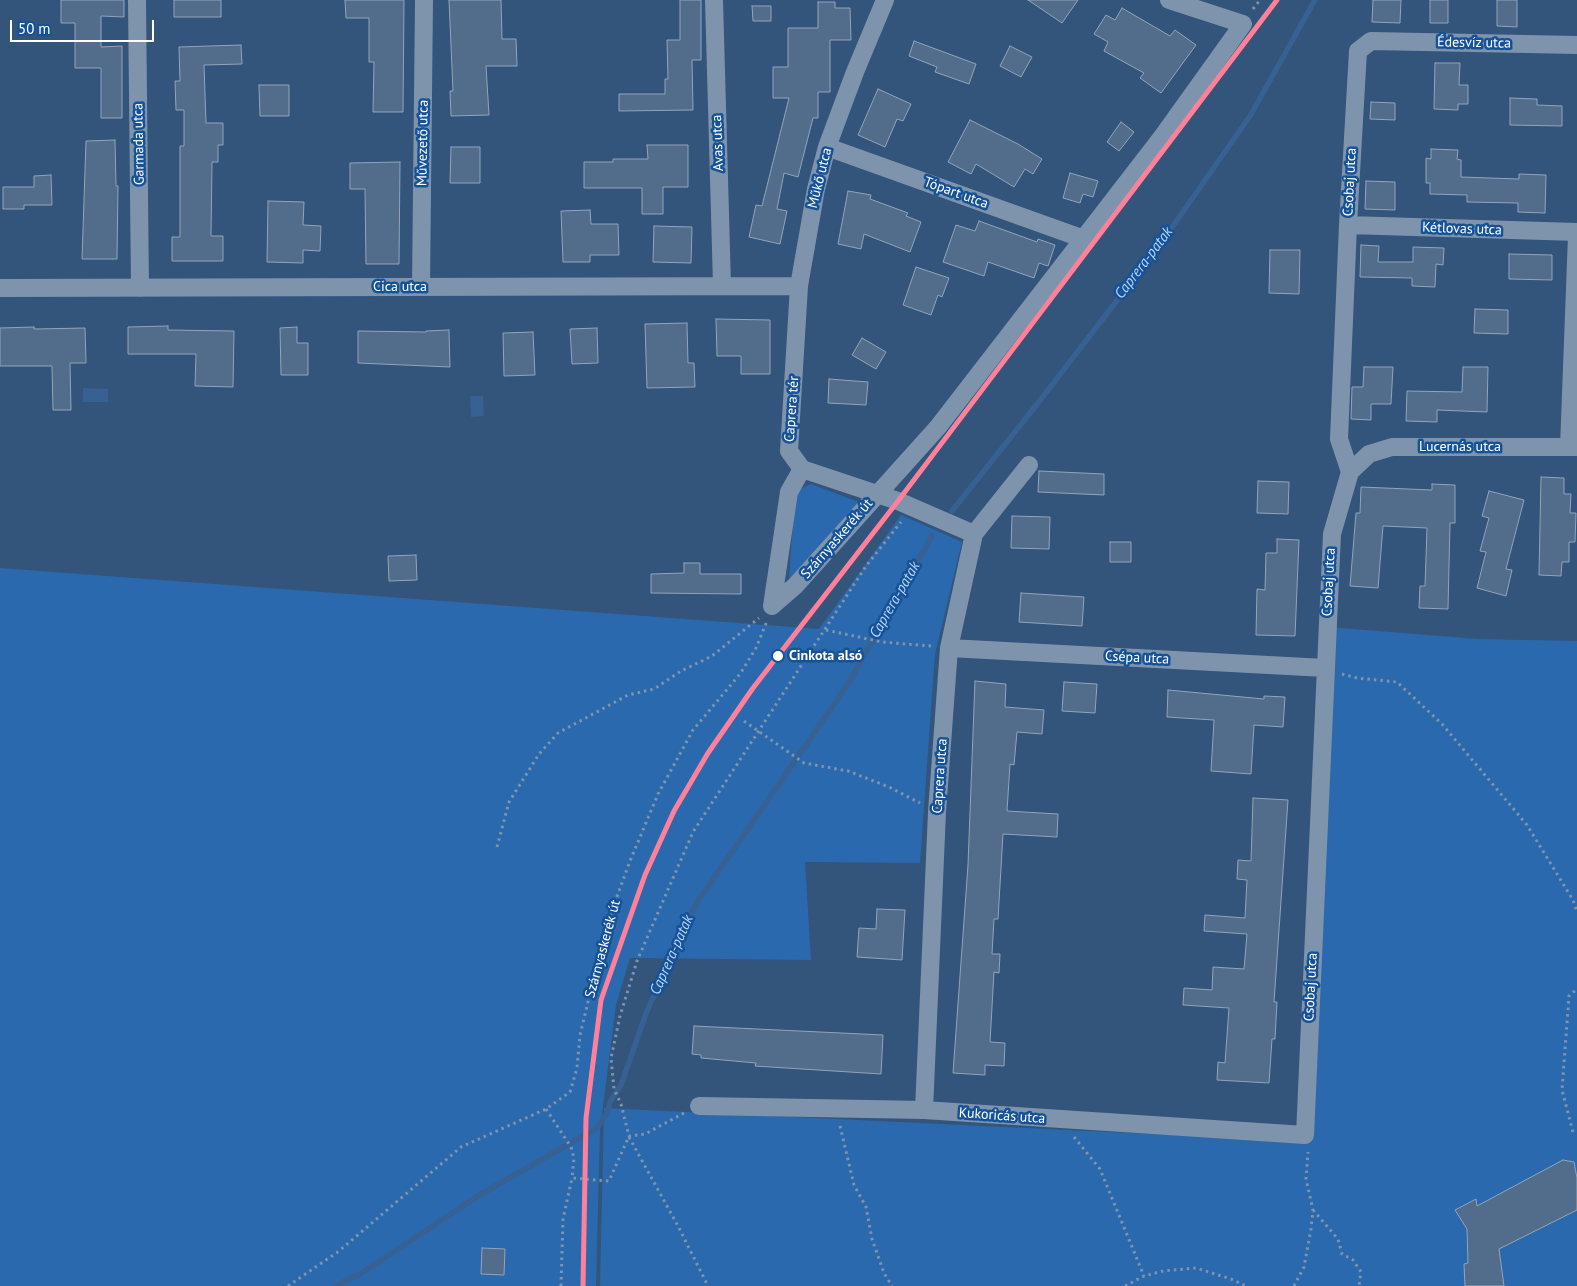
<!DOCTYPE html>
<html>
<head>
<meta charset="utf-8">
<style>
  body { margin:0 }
  #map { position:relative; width:1577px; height:1286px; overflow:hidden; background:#33547b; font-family:"PT Sans",sans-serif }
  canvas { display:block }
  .scale { position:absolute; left:10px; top:20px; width:144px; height:22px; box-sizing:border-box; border:2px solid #fff; border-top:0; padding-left:6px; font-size:15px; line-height:18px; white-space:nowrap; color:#fff; -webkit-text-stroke:4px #165298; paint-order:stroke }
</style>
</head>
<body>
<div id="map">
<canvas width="1577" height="1286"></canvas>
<div class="scale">50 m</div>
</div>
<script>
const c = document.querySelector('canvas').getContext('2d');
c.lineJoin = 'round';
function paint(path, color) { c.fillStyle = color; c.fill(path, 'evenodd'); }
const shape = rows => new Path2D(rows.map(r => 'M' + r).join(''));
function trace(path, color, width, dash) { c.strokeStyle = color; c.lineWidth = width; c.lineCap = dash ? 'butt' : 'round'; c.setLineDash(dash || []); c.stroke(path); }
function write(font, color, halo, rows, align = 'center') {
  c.font = font + ' "PT Sans",sans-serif'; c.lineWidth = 5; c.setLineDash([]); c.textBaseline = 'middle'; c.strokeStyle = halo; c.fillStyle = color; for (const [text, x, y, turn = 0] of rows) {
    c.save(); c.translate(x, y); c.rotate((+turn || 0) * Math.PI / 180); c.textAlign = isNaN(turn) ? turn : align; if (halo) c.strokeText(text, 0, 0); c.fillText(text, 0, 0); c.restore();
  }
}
paint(shape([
  [811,484,861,503,789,579,795,491],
  [901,515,962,542,935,654,920,863,805,862,811,960,630,958,616,1005,600,1130,596,1286,0,1286,0,568,819,629],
  [1328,627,1478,639,1577,641,1577,1286,600,1286,604,1108,1299,1141]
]), '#2a69ae');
paint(shape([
  [83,388,108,389,108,402,83,402],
  [470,396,483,396,484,416,471,417]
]), '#366192');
trace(shape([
  [952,511,1038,403,1159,246,1250,116,1315,0],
  [336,1286,360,1274,481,1194,597,1128,608,1111,610,1102,621,1085,647,1011,696,904,848,684,932,536]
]), '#366192', 5.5);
const building = shape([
  [61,0,124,0,124,17,101,16,101,47,122,46,122,118,101,118,101,68,75,68,75,23,61,23,61,0],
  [174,0,221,0,221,17,174,17,174,0],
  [345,0,404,0,403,112,373,112,374,62,369,62,369,18,346,18,345,0],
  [449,0,501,0,502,39,516,39,517,66,486,66,489,115,451,116,450,91,453,91,449,0],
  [680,0,701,0,701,60,692,60,693,110,619,111,619,94,665,94,665,79,668,79,667,40,680,40,680,0],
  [1028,0,1078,0,1062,23,1028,0],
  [1373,0,1401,0,1400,23,1372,22,1373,0],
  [1430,0,1448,0,1448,23,1430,23,1430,0],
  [1497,0,1517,0,1517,27,1497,26,1497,0],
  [818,2,835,2,835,8,850,8,851,40,830,40,830,92,818,92,818,118,813,118,798,177,784,173,777,209,787,211,780,244,749,237,756,205,762,206,789,98,773,98,773,67,788,67,788,28,818,28,818,2],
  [752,6,771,6,771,21,753,21,752,6],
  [1122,8,1170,36,1175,30,1196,45,1161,93,1140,78,1144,73,1104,51,1108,42,1094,34,1106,15,1115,20,1122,8],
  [914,41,976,64,969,84,935,72,937,67,909,56,914,41],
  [241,45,242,64,204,65,206,123,223,123,223,145,218,145,218,162,212,162,211,236,223,236,223,261,172,261,172,237,180,237,180,146,184,146,184,110,176,110,175,81,180,81,179,47,241,45],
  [1010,46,1032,57,1021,77,1000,66,1010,46],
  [1435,63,1460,63,1459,85,1468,85,1468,104,1458,104,1458,110,1434,109,1435,63],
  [259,85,289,85,289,116,260,116,259,85],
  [878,89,911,104,903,121,897,119,885,147,858,135,878,89],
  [1510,98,1537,99,1537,105,1562,106,1562,126,1510,125,1510,98],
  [1371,102,1395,103,1395,120,1370,119,1371,102],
  [970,120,1018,144,1042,159,1033,174,1025,169,1014,187,976,164,971,174,948,162,970,120],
  [1121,122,1134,132,1119,151,1107,142,1121,122],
  [115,140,116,186,118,186,117,259,82,259,86,141,115,140],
  [647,145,688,145,688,187,663,187,663,214,642,214,642,188,584,188,584,162,613,162,613,159,648,159,647,145],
  [451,147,480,147,480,183,450,183,451,147],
  [1431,149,1458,150,1457,159,1461,160,1461,177,1519,179,1519,174,1546,175,1545,213,1518,212,1518,203,1467,202,1467,195,1430,194,1430,183,1426,183,1426,158,1431,159,1431,149],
  [400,162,399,264,366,264,365,189,350,189,350,163,400,162],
  [1070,173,1098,181,1093,197,1083,194,1080,203,1063,198,1070,173],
  [51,175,52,205,24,205,24,209,3,209,3,187,34,187,34,176,51,175],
  [1366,181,1395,182,1395,210,1365,209,1366,181],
  [848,191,871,195,870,199,908,213,906,216,921,222,910,252,864,234,861,249,838,244,848,191],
  [268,201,304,202,303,225,321,226,320,251,303,250,303,263,267,262,268,201],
  [590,210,591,224,618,224,619,255,590,255,590,262,563,262,561,211,590,210],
  [979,221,1037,242,1038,239,1055,245,1048,266,1039,263,1034,278,988,262,984,276,943,262,956,225,975,231,979,221],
  [654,226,692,227,691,263,653,262,654,226],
  [1361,245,1379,246,1378,262,1413,262,1413,247,1444,248,1443,265,1436,264,1435,287,1412,286,1412,278,1360,277,1361,245],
  [1270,250,1300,250,1299,294,1269,293,1270,250],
  [1509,254,1552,255,1552,280,1509,279,1509,254],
  [916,267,949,278,942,297,938,295,931,315,903,305,916,267],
  [1475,309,1508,310,1508,334,1474,333,1475,309],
  [716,319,770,320,770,374,741,374,741,356,717,356,716,319],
  [687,323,688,363,694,363,695,387,647,388,645,324,687,323],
  [168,326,168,330,234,331,233,387,195,386,196,354,128,354,128,327,168,326],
  [34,327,34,329,85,328,86,363,70,363,71,410,53,410,52,366,0,366,0,328,34,327],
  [297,327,297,343,308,343,308,375,281,375,280,328,297,327],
  [597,328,598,363,572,364,570,329,597,328],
  [449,330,450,367,358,363,358,331,426,332,426,331,449,330],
  [533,332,535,375,504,376,503,333,533,332],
  [862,338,886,352,876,369,852,355,862,338],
  [1364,367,1393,367,1391,404,1371,404,1371,420,1351,419,1352,387,1363,387,1364,367],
  [1463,367,1488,367,1487,412,1437,410,1437,422,1406,421,1407,391,1462,392,1463,367],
  [829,379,868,382,866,405,828,403,829,379],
  [1039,471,1104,474,1104,495,1038,492,1039,471],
  [1541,477,1564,478,1564,494,1571,494,1570,513,1576,513,1575,542,1569,542,1569,562,1562,562,1561,576,1539,575,1541,477],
  [1258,481,1289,482,1288,514,1257,513,1258,481],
  [1432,484,1455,485,1455,523,1450,523,1448,609,1419,608,1420,586,1425,586,1427,528,1383,526,1378,588,1350,586,1356,513,1360,513,1361,487,1432,490,1432,484],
  [1489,491,1524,500,1506,569,1512,570,1506,596,1477,588,1486,552,1480,551,1489,518,1482,516,1489,491],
  [1012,516,1050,517,1049,549,1011,548,1012,516],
  [1277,539,1299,540,1295,636,1256,635,1257,589,1265,590,1266,553,1277,553,1277,539],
  [1110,542,1131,542,1131,562,1110,562,1110,542],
  [416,555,417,580,389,581,388,556,416,555],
  [684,563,700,563,700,574,741,574,741,594,651,593,651,574,684,573,684,563],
  [1021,593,1084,597,1082,626,1019,622,1021,593],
  [975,681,1006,684,1005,707,1044,710,1042,734,1017,732,1014,765,1010,764,1007,811,1058,814,1057,837,1003,834,998,919,994,919,992,954,1000,954,999,973,994,972,990,1042,1005,1043,1004,1066,985,1065,985,1075,953,1073,968,865,975,681],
  [1064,682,1097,684,1095,713,1062,711,1064,682],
  [1168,690,1264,699,1264,696,1285,697,1283,727,1254,725,1251,774,1211,771,1214,720,1167,717,1168,690],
  [1253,798,1288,800,1274,1002,1277,1002,1275,1039,1272,1039,1269,1083,1217,1080,1218,1062,1225,1063,1229,1008,1183,1005,1184,988,1212,990,1213,967,1244,969,1247,934,1204,931,1205,915,1245,918,1247,880,1237,879,1238,860,1251,861,1253,798],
  [877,909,905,910,902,960,857,957,859,928,876,929,877,909],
  [694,1026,883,1035,881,1074,755,1066,756,1063,701,1058,701,1055,692,1054,694,1026],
  [1563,1160,1574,1162,1577,1178,1577,1210,1499,1249,1504,1286,1465,1286,1464,1264,1468,1263,1467,1229,1455,1210,1476,1199,1477,1206,1563,1160],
  [482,1248,505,1249,504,1275,481,1274,482,1248]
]);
paint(building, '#526d8b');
trace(building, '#92a4ba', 1);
trace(shape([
  [1253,9,1260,0],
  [826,630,882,642,931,646],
  [1342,674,1357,678,1397,682,1442,724,1527,825,1573,900,1577,912],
  [744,721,804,763,848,771,889,787,920,803],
  [497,847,509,802,539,754,558,733,628,695,654,689,681,671,712,656,759,618],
  [546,1109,571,1147,574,1158,572,1178],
  [684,1113,645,1134,629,1136,621,1104,614,1089,611,1058,620,1016,637,961,693,832,866,566,901,522],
  [840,1126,854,1185,866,1207,872,1239,884,1273,892,1286],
  [1573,1132,1562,1090,1569,996,1577,989],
  [629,1137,678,1226,708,1286],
  [1074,1137,1100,1169,1144,1276],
  [1313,1210,1338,1239,1342,1254,1353,1260,1361,1272,1359,1286],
  [288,1286,339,1251,461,1147,546,1109,570,1092,577,1068,580,1035,595,973,602,953,608,921,630,861,658,794,693,730,740,674,756,648,767,621],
  [561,1286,563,1219,572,1178,609,1181,629,1136],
  [1125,1286,1144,1276,1163,1271,1196,1268,1231,1279,1246,1286],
  [1294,1286,1304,1267,1311,1229,1313,1210,1306,1179,1308,1152]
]), '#7e94ad', 3, [2.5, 4]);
trace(shape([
  [137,0,140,288],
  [714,0,722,285],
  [885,0,855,72,827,147,816,189,799,286,789,451,802,469,898,501,974,534],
  [827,147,1084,239],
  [1348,225,1577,232],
  [421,287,424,0],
  [0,288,799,286],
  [1569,447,1577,235],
  [1350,472,1369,454,1392,447,1577,447],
  [772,606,795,586,938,427,1162,137,1243,24,1169,0],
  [772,606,789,492,802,469],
  [949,648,1325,668],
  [699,1106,924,1110,1305,1135,1332,534,1350,472,1339,439,1348,225,1358,51,1371,41,1577,45],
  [924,1110,937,812,949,648,974,534,1029,465]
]), '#7e94ad', 18);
trace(shape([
  [583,1286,586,1118,601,1000,645,875,674,811,708,753,753,688,898,501,1277,0]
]), '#ff8098', 5);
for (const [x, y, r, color] of [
  [778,656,6,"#fff"]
]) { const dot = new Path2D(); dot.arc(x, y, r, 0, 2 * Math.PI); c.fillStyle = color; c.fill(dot); trace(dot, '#165298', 2); }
write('14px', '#fff', '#165298', [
  ["Édesvíz utca",1474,43,1],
  ["Művezető utca",423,143,-89],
  ["Avas utca",718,143,-92],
  ["Garmada utca",139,144,-91],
  ["Műkő utca",820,178,-76],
  ["Csobaj utca",1350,182,-87],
  ["Tópart utca",956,193,20],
  ["Kétlovas utca",1462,229,2],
  ["Cica utca",400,287],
  ["Caprera tér",792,409,-86],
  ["Lucernás utca",1460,447],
  ["Szárnyaskerék út",837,539,-49],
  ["Csobaj utca",1329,582,-87],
  ["Csépa utca",1137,658,3],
  ["Caprera utca",940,776,-86],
  ["Szárnyaskerék út",603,949,-75],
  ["Csobaj utca",1311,987,-87],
  ["Kukoricás utca",1002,1116,4]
]);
write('bold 14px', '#fff', '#165298', [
  ["Cinkota alsó",789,656]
], 'left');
write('italic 15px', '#b6d6f8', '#165298', [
  ["Caprera-patak",1144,263,-53],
  ["Caprera-patak",895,600,-60],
  ["Caprera-patak",672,955,-66]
]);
</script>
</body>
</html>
